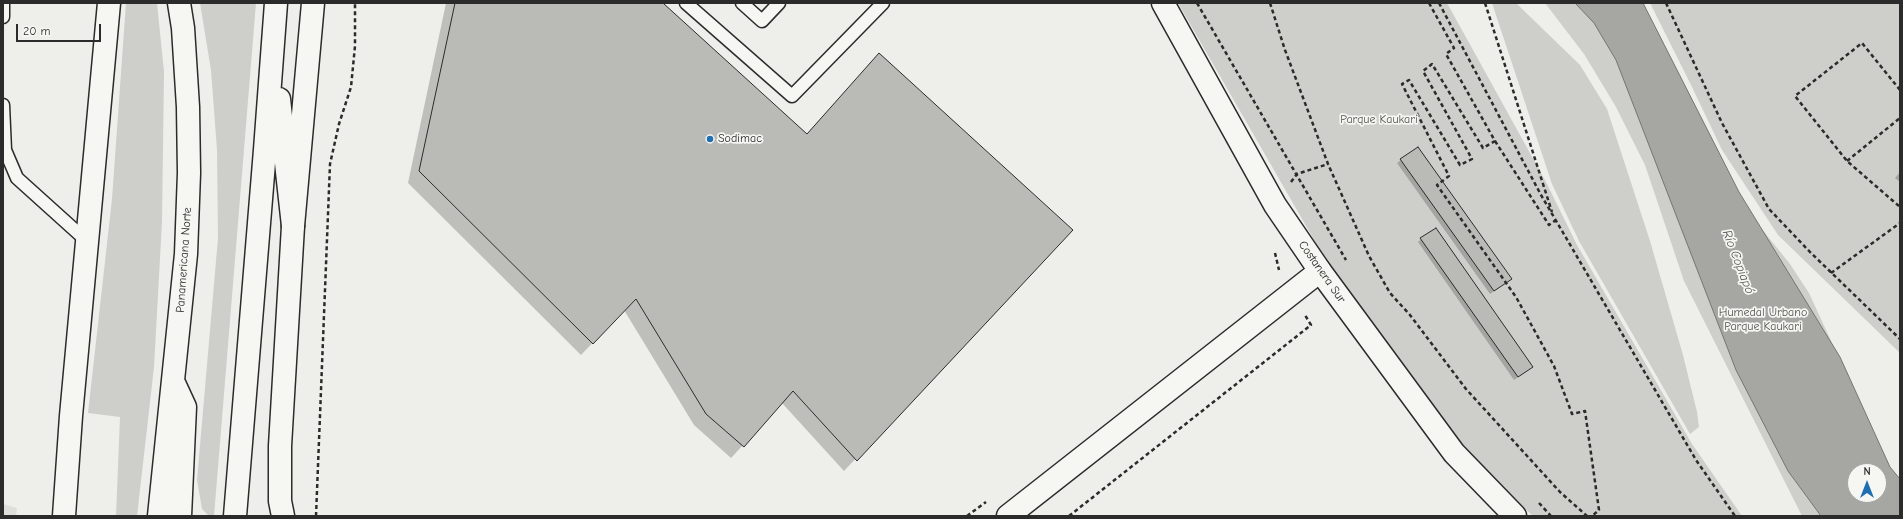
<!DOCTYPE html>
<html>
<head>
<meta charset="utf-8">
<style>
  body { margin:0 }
  #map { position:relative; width:1903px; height:519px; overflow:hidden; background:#eeeeea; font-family:"Comic Neue",sans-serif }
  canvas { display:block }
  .frame { position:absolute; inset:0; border:4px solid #2b2b2b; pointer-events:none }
  .north { position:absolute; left:1847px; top:463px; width:40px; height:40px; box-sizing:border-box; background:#f6f6f2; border:1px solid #a5a5a2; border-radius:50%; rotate:0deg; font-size:11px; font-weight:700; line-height:16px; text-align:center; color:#2b2b2b }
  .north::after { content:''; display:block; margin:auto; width:14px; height:18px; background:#1f6fb2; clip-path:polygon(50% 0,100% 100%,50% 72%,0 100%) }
  .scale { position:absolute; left:16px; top:24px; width:85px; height:18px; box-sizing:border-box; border:2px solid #2b2b2b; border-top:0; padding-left:5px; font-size:12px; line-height:14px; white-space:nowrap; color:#2b2b2b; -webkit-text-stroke:3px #f6f6f2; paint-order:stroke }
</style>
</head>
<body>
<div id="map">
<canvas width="1903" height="519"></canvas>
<div class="frame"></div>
<div class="north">N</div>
<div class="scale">20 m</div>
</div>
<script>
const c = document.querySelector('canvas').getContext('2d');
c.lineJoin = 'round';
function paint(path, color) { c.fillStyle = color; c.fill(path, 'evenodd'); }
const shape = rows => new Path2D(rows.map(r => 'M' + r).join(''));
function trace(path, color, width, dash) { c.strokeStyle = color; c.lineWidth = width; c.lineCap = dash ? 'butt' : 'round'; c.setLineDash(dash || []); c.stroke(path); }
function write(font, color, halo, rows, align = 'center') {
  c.font = font + ' "Comic Neue",sans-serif'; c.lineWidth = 3.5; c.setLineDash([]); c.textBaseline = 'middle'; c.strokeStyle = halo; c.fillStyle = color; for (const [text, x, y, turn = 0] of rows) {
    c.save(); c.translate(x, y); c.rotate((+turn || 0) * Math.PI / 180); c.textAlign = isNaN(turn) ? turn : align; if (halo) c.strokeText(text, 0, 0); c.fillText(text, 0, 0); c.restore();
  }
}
paint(shape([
  [3,504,17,508,16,516,3,516]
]), '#dededb');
paint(shape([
  [126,3,157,3,164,72,162,222,154,367,137,516,116,516,120,417,88,413,112,199],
  [200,3,256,3,214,516,209,516,202,509,197,480,218,238,217,150,211,70],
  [1178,3,1447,3,1546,182,1577,245,1692,444,1742,516,1533,516,1461,449,1371,339],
  [1492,3,1516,3,1580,65,1607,109,1650,241,1683,355,1697,412,1699,427,1690,434,1579,241,1552,184],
  [1545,3,1634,3,1749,213,1790,264,1809,293,1843,367,1900,516,1802,516,1684,281,1645,165,1616,107,1584,54],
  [1855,471,1879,471,1879,495,1855,495],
  [1650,3,1900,3,1900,353,1778,235,1722,150,1691,85]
]), '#cececa');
const water = shape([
  [1575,3,1643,3,1739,192,1840,357,1890,467,1900,479,1900,516,1821,516,1788,471,1736,370,1616,60,1594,23,1575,3],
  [1855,471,1879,471,1879,495,1855,495,1855,471]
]);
paint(water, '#a6a6a3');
trace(water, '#757573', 1);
paint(shape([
  [446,3,662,3,806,135,879,54,1071,230,844,471,782,403,731,458,694,425,624,310,581,355,408,183],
  [1417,148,1507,282,1490,294,1397,163],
  [1900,172,1900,182,1895,178],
  [1421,239,1532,367,1528,370,1514,380,1418,242]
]), '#0003');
const building = shape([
  [455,3,663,3,807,134,879,53,1073,230,857,461,793,391,744,447,706,414,636,299,593,344,419,171,455,3],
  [1418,147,1512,279,1494,291,1400,159,1418,147],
  [1436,228,1533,367,1518,377,1420,238,1436,228]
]);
paint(building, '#babab7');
trace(building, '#2b2b2b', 1);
const service = shape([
  [686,3,792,96,883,3],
  [742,3,762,21,779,3],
  [3,17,3,3],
  [3,105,5,150,17,178,88,242]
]);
const minor = shape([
  [1008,516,1320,271]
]);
const tertiary = shape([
  [1163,3,1275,205,1320,271,1454,453,1515,516],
  [64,516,71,416,109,3],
  [283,516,280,501,280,446,293,226,313,3]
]);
const trunk = shape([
  [279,99,293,226],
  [173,381,185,407,180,516],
  [159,516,186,254,189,173,188,107,183,28,179,3],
  [235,516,265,150,276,3]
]);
trace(service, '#2b2b2b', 15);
trace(minor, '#2b2b2b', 25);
trace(tertiary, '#2b2b2b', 25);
trace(trunk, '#2b2b2b', 25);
trace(shape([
  [1197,3,1346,260],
  [1270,3,1285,50,1328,164,1369,256,1390,293,1410,315,1466,389,1560,492,1587,516],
  [1429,3,1454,48,1446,54,1495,141,1483,148,1432,64,1423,71,1472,159,1460,165,1409,80,1402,84,1449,176,1437,185,1516,297,1554,366,1572,414,1585,411,1599,510,1592,516],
  [1439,3,1541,195,1696,460,1735,516],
  [1485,3,1552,212],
  [1666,3,1722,123,1769,209,1810,252,1900,339],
  [1900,90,1862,43,1795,96,1847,161,1900,207],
  [1495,141,1549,225,1556,220],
  [1847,161,1900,118],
  [1291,182,1297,174,1328,164],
  [1275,253,1279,270],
  [1831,273,1900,223],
  [1539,503,1551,516],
  [316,516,330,164,339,124,351,87,355,46,355,3],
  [967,516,986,502],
  [1069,516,1311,325,1305,315]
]), '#2b2b2b', 2.5, [4, 3]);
trace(service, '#f6f6f2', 12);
trace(minor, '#f6f6f2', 22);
trace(tertiary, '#f6f6f2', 22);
trace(trunk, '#f6f6f2', 22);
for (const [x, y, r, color] of [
  [710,139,4,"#1f6fb2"]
]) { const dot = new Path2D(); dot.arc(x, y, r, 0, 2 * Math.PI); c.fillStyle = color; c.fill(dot); trace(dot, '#f6f6f2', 1.5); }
write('12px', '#545453', '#f6f6f2', [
  ["Parque Kaukari",1379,120],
  ["Humedal Urbano",1763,313],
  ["Parque Kaukari",1763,327]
]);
write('12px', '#2b2b2b', '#f6f6f2', [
  ["Sodimac",718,139]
], 'left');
write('12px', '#2b2b2b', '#f6f6f2', [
  ["Panamericana Norte",184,260,-86],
  ["Costanera Sur",1322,272,55]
]);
write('italic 13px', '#565655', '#f6f6f2', [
  ["Río Copiapó",1738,262,69]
]);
</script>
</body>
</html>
